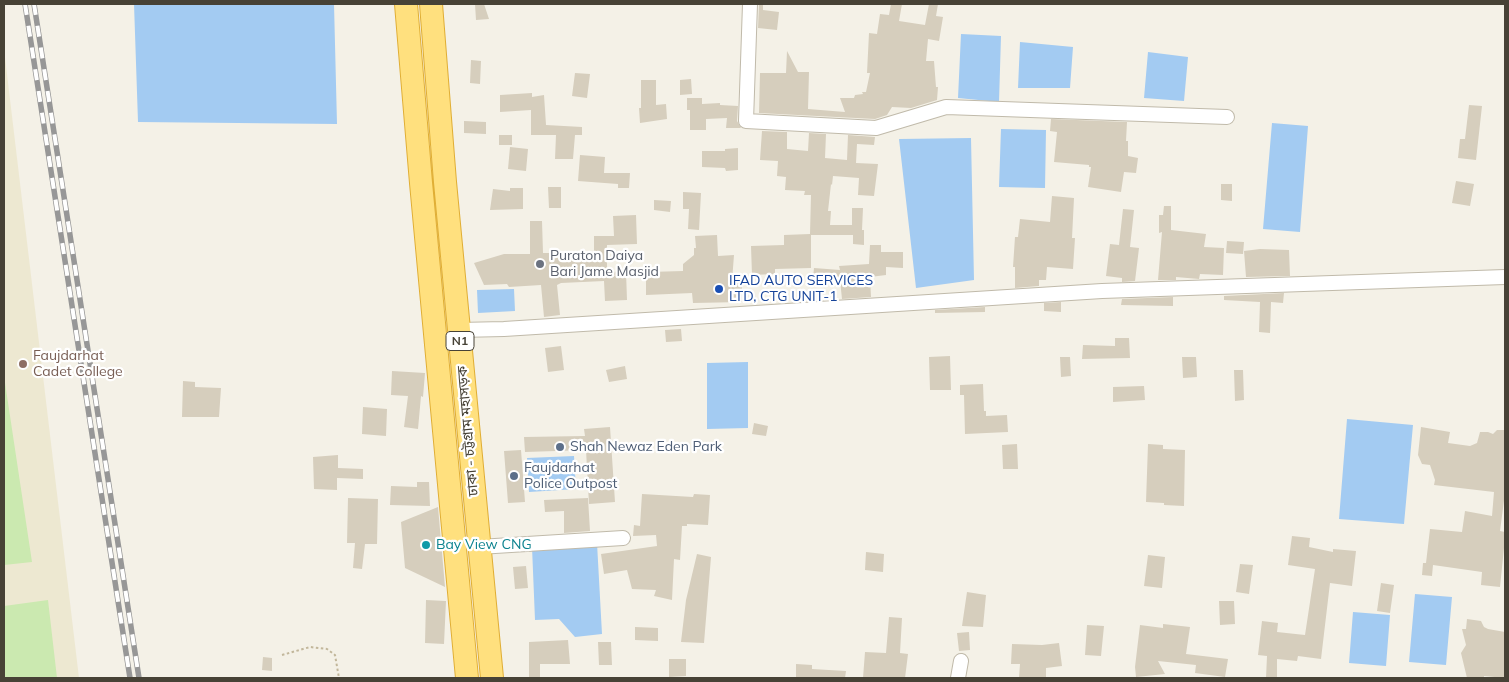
<!DOCTYPE html>
<html>
<head>
<meta charset="utf-8">
<style>
  body { margin:0 }
  #map { position:relative; width:1509px; height:682px; overflow:hidden; background:#f4f1e7; font-family:Mulish,sans-serif }
  canvas { display:block }
  .frame { position:absolute; inset:0; border:5px solid #474236; pointer-events:none }
</style>
</head>
<body>
<div id="map">
<canvas width="1509" height="682"></canvas>
<div class="frame"></div>
</div>
<script>
const c = document.querySelector('canvas').getContext('2d');
c.lineJoin = 'round';
function paint(path, color) { c.fillStyle = color; c.fill(path, 'evenodd'); }
const shape = rows => new Path2D(rows.map(r => 'M' + r).join(''));
function trace(path, color, width, dash) { c.strokeStyle = color; c.lineWidth = width; c.lineCap = dash ? 'butt' : 'round'; c.setLineDash(dash || []); c.stroke(path); }
function write(font, color, halo, rows, align = 'center') {
  c.font = font + ' Mulish,"Noto Sans Bengali",sans-serif'; c.lineWidth = 4.5; c.setLineDash([]); c.textBaseline = 'middle'; c.strokeStyle = halo; c.fillStyle = color; for (const [text, x, y, turn = 0] of rows) {
    c.save(); c.translate(x, y); c.rotate((+turn || 0) * Math.PI / 180); c.textAlign = isNaN(turn) ? turn : align; if (halo) c.strokeText(text, 0, 0); c.fillText(text, 0, 0); c.restore();
  }
}
paint(shape([
  [4,49,79,678,4,678]
]), '#ede8d1');
paint(shape([
  [4,376,32,562,4,565],
  [48,600,57,678,4,678,4,606]
]), '#cbe9b0');
paint(shape([
  [134,4,334,4,337,124,138,122],
  [961,34,1001,36,999,102,958,98],
  [1020,42,1073,47,1070,88,1018,88],
  [1148,52,1188,57,1184,101,1144,98],
  [1272,123,1308,126,1300,232,1263,229],
  [1001,129,1046,130,1045,188,999,187],
  [971,138,974,280,916,288,899,139],
  [514,289,515,311,478,313,477,290],
  [748,362,748,428,707,429,707,363],
  [1347,419,1413,425,1404,524,1339,519],
  [574,456,576,489,529,492,527,458],
  [597,543,602,634,575,637,559,619,535,620,532,547],
  [1415,594,1452,597,1446,665,1409,662],
  [1353,612,1390,615,1386,666,1349,663]
]), '#a3cbf2');
paint(shape([
  [475,4,484,4,489,19,476,20],
  [759,4,763,4,763,10,779,12,777,30,758,28],
  [891,4,902,4,899,21,925,25,929,4,938,4,936,16,943,17,939,41,928,39,926,61,934,61,936,87,938,87,937,100,911,108,892,107,887,115,875,119,759,113,760,73,786,73,787,51,798,72,809,72,808,109,845,112,840,98,854,98,855,95,863,94,862,92,866,92,870,73,867,73,869,33,877,34,880,14,889,15],
  [471,60,481,61,480,84,470,83],
  [575,73,590,74,587,98,572,96],
  [691,79,692,94,680,95,680,80],
  [641,80,656,80,656,105,666,104,667,119,640,123,639,108,641,108],
  [532,93,532,97,544,95,546,125,582,127,582,135,575,135,573,159,555,159,556,135,531,135,531,110,500,112,500,95],
  [687,98,702,98,702,104,720,103,720,105,738,106,737,121,741,128,726,128,727,118,706,119,706,130,690,130,690,110,687,110],
  [1469,105,1482,106,1476,160,1458,158,1460,139,1465,139],
  [1051,119,1127,122,1126,141,1128,141,1128,156,1138,158,1136,173,1124,172,1121,192,1088,187,1091,167,1089,167,1089,165,1054,162,1057,132,1050,131],
  [464,121,486,122,486,134,464,133],
  [762,131,787,132,787,149,808,151,809,133,826,134,825,158,847,160,848,135,875,137,874,145,857,144,856,163,878,164,874,196,858,195,859,178,833,176,832,185,831,184,828,211,831,211,830,225,852,225,852,208,863,208,862,230,864,230,864,245,853,244,853,235,811,235,811,268,775,269,775,274,752,275,751,246,784,245,784,235,810,234,811,195,804,195,805,191,785,190,786,177,777,176,778,161,760,160],
  [499,135,512,135,512,145,499,145],
  [510,147,528,149,526,171,508,169],
  [738,148,738,170,726,171,725,168,702,167,702,151,725,151,725,149],
  [580,155,605,157,604,173,630,173,629,188,618,188,618,184,578,181],
  [1456,181,1474,184,1470,206,1452,203],
  [1221,184,1232,184,1232,201,1221,200],
  [548,187,561,187,561,208,549,208],
  [510,188,523,188,523,209,490,210,493,189,510,191],
  [683,192,701,193,699,230,688,229,689,209,683,209],
  [1052,196,1074,198,1072,238,1075,238,1073,269,1047,267,1046,280,1039,280,1039,286,1015,288,1015,267,1013,267,1015,237,1018,237,1020,219,1050,222],
  [654,200,671,201,670,212,654,210],
  [1164,206,1171,206,1171,230,1206,234,1204,247,1224,248,1223,275,1200,274,1199,279,1176,277,1176,280,1158,280,1162,232,1159,233,1159,215,1163,215],
  [1123,209,1134,210,1130,247,1139,248,1135,281,1122,282,1122,278,1106,276,1110,244,1119,245],
  [636,215,637,244,607,245,607,272,626,271,627,300,605,301,604,281,561,283,557,285,560,315,544,317,541,285,509,287,507,284,484,285,474,263,504,254,530,254,530,221,542,221,543,253,558,253,558,255,594,253,594,236,614,236,613,216],
  [717,235,718,256,734,255,732,281,742,281,742,302,693,303,692,293,646,295,646,274,649,274,649,272,683,271,683,264,694,255,694,248,696,248,695,236],
  [1227,241,1244,242,1243,254,1226,253],
  [870,245,881,245,881,252,903,252,903,268,886,267,886,275,870,277,871,297,842,299,840,280,813,278,814,268,840,270,839,266,869,264],
  [1260,249,1289,250,1290,276,1246,277,1244,251],
  [1284,293,1283,303,1271,302,1270,333,1259,332,1260,302,1224,300,1224,296],
  [1173,297,1173,306,1121,305,1122,299],
  [1061,302,1061,312,1044,311,1044,303],
  [985,307,985,312,935,313,935,310],
  [681,329,682,341,666,342,665,330],
  [1115,338,1129,338,1130,358,1082,359,1083,345,1115,346],
  [561,346,564,370,548,372,545,348],
  [950,356,951,390,930,390,929,357],
  [1060,357,1070,357,1071,376,1061,377],
  [1182,357,1196,357,1197,377,1183,378],
  [625,366,627,379,609,382,606,370],
  [1234,370,1243,370,1244,400,1235,401],
  [392,371,425,373,423,397,421,396,418,429,404,427,408,396,391,395],
  [183,381,195,382,195,387,221,388,219,417,182,417],
  [983,384,984,411,986,411,986,416,1007,415,1008,432,965,434,964,395,960,395,960,385],
  [1144,386,1145,400,1113,402,1113,387],
  [363,407,387,409,386,436,362,434],
  [754,423,768,426,766,436,752,434],
  [610,427,615,502,589,504,586,450,525,452,524,437,585,436,584,429],
  [1421,427,1450,432,1448,443,1470,446,1477,443,1480,432,1488,432,1493,434,1497,430,1505,430,1505,493,1500,531,1505,532,1505,538,1500,587,1481,585,1482,572,1433,565,1432,576,1422,575,1423,563,1426,563,1430,529,1462,532,1465,511,1492,516,1494,492,1434,485,1435,480,1430,465,1422,464,1418,455],
  [1017,444,1018,469,1003,469,1002,445],
  [1148,444,1163,445,1163,449,1185,450,1184,506,1164,505,1164,503,1146,502],
  [521,450,525,502,508,503,504,451],
  [338,455,338,468,363,469,363,479,337,478,337,490,314,489,313,457],
  [417,482,429,482,430,506,390,505,391,486,417,487],
  [642,494,693,497,694,494,710,495,708,525,687,524,687,526,682,526,680,560,674,559,672,600,654,596,656,590,632,589,627,570,604,574,601,554,657,546,656,535,633,536,634,525,640,526],
  [348,498,378,499,377,544,365,544,362,569,353,568,355,543,347,543],
  [588,498,590,531,564,533,564,511,545,512,544,500],
  [438,507,445,587,405,568,401,522],
  [1292,536,1310,538,1309,547,1333,552,1333,549,1356,551,1352,586,1330,583,1321,659,1298,656,1297,661,1277,659,1277,678,1266,678,1267,656,1258,655,1262,621,1278,623,1277,632,1305,635,1315,569,1288,565],
  [866,552,884,554,883,572,865,570],
  [697,554,711,557,704,643,681,642,686,600],
  [1148,555,1165,557,1162,588,1144,586],
  [1240,564,1253,565,1249,594,1236,592],
  [526,566,528,588,515,589,513,567],
  [1381,583,1394,585,1390,613,1377,611],
  [967,592,986,595,983,627,962,626],
  [426,600,446,601,444,644,425,643],
  [1219,601,1234,601,1235,624,1220,625],
  [889,617,902,618,900,653,908,654,905,678,863,678,865,652,886,653],
  [1467,619,1481,621,1484,627,1488,629,1505,632,1505,678,1484,676,1484,678,1467,678,1461,653,1466,645,1462,629,1466,629],
  [1163,624,1190,627,1186,654,1228,659,1225,677,1195,673,1196,665,1158,661,1165,674,1136,677,1135,667,1140,625,1163,628],
  [1087,625,1104,626,1101,656,1085,655],
  [635,627,658,628,658,641,635,640],
  [969,632,970,650,959,651,957,633],
  [568,640,570,664,540,664,540,678,529,678,529,642],
  [598,642,611,642,612,665,599,665],
  [1059,643,1062,666,1046,668,1046,678,1019,678,1020,664,1011,664,1012,644,1042,645],
  [263,657,272,658,272,671,262,670],
  [669,659,686,659,686,676,669,677],
  [796,664,812,665,812,669,846,671,845,678,796,678]
]), '#d6cebd');
const minor = shape([
  [750,4,746,121,876,128,946,107,1227,117],
  [459,330,504,329,1102,291,1505,277],
  [479,547,623,538],
  [958,678,961,661]
]);
const trunk = shape([
  [406,4,421,183,467,678],
  [431,4,445,182,492,678]
]);
trace(minor, '#c0baaa', 16);
trace(trunk, '#e0ae35', 24);
trace(shape([
  [282,655,310,647,327,649,335,655,339,678]
]), '#c2b79b', 2, [2.5, 2.5]);
trace(minor, '#fff', 14);
trace(trunk, '#ffe07e', 22);
const rail = shape([
  [25,4,130,678],
  [34,4,139,678]
]);
trace(rail, '#979797', 5.5);
trace(rail, '#fff', 4, [11]);
for (const [x, y, r, color] of [
  [540,264,5,"#6b7280"],
  [719,289,5,"#1a4fb4"],
  [23,364,5,"#8d6e63"],
  [560,447,5,"#5c6f8a"],
  [514,476,5,"#5c6f8a"],
  [426,545,5,"#0f9aa8"]
]) { const dot = new Path2D(); dot.arc(x, y, r, 0, 2 * Math.PI); c.fillStyle = color; c.fill(dot); trace(dot, '#fff', 2); }
for (const [x, y, w] of [
  [460,341,28]
]) { const box = new Path2D(); box.roundRect(x - w / 2, y - 9.5, w, 19, 4); c.fillStyle = '#fff'; c.fill(box); trace(box, '#474236', 1); }
write('bold 12px', '#474236', null, [
  ["N1",460,341]
]);
write('14px', '#5b616d', '#fff', [
  ["Puraton Daiya",550,256],
  ["Bari Jame Masjid",550,272]
], 'left');
write('14px', '#164399', '#fff', [
  ["IFAD AUTO SERVICES",729,281],
  ["LTD, CTG UNIT-1",729,297]
], 'left');
write('14px', '#785e54', '#fff', [
  ["Faujdarhat",33,356],
  ["Cadet College",33,372]
], 'left');
write('14px', '#474236', '#fff', [
  ["ঢাকা - চট্টগ্রাম মহাসড়ক",468,431,-95]
]);
write('14px', '#4e5e75', '#fff', [
  ["Shah Newaz Eden Park",570,447],
  ["Faujdarhat",524,468],
  ["Police Outpost",524,484]
], 'left');
write('14px', '#0d838f', '#fff', [
  ["Bay View CNG",436,545]
], 'left');
</script>
</body>
</html>
